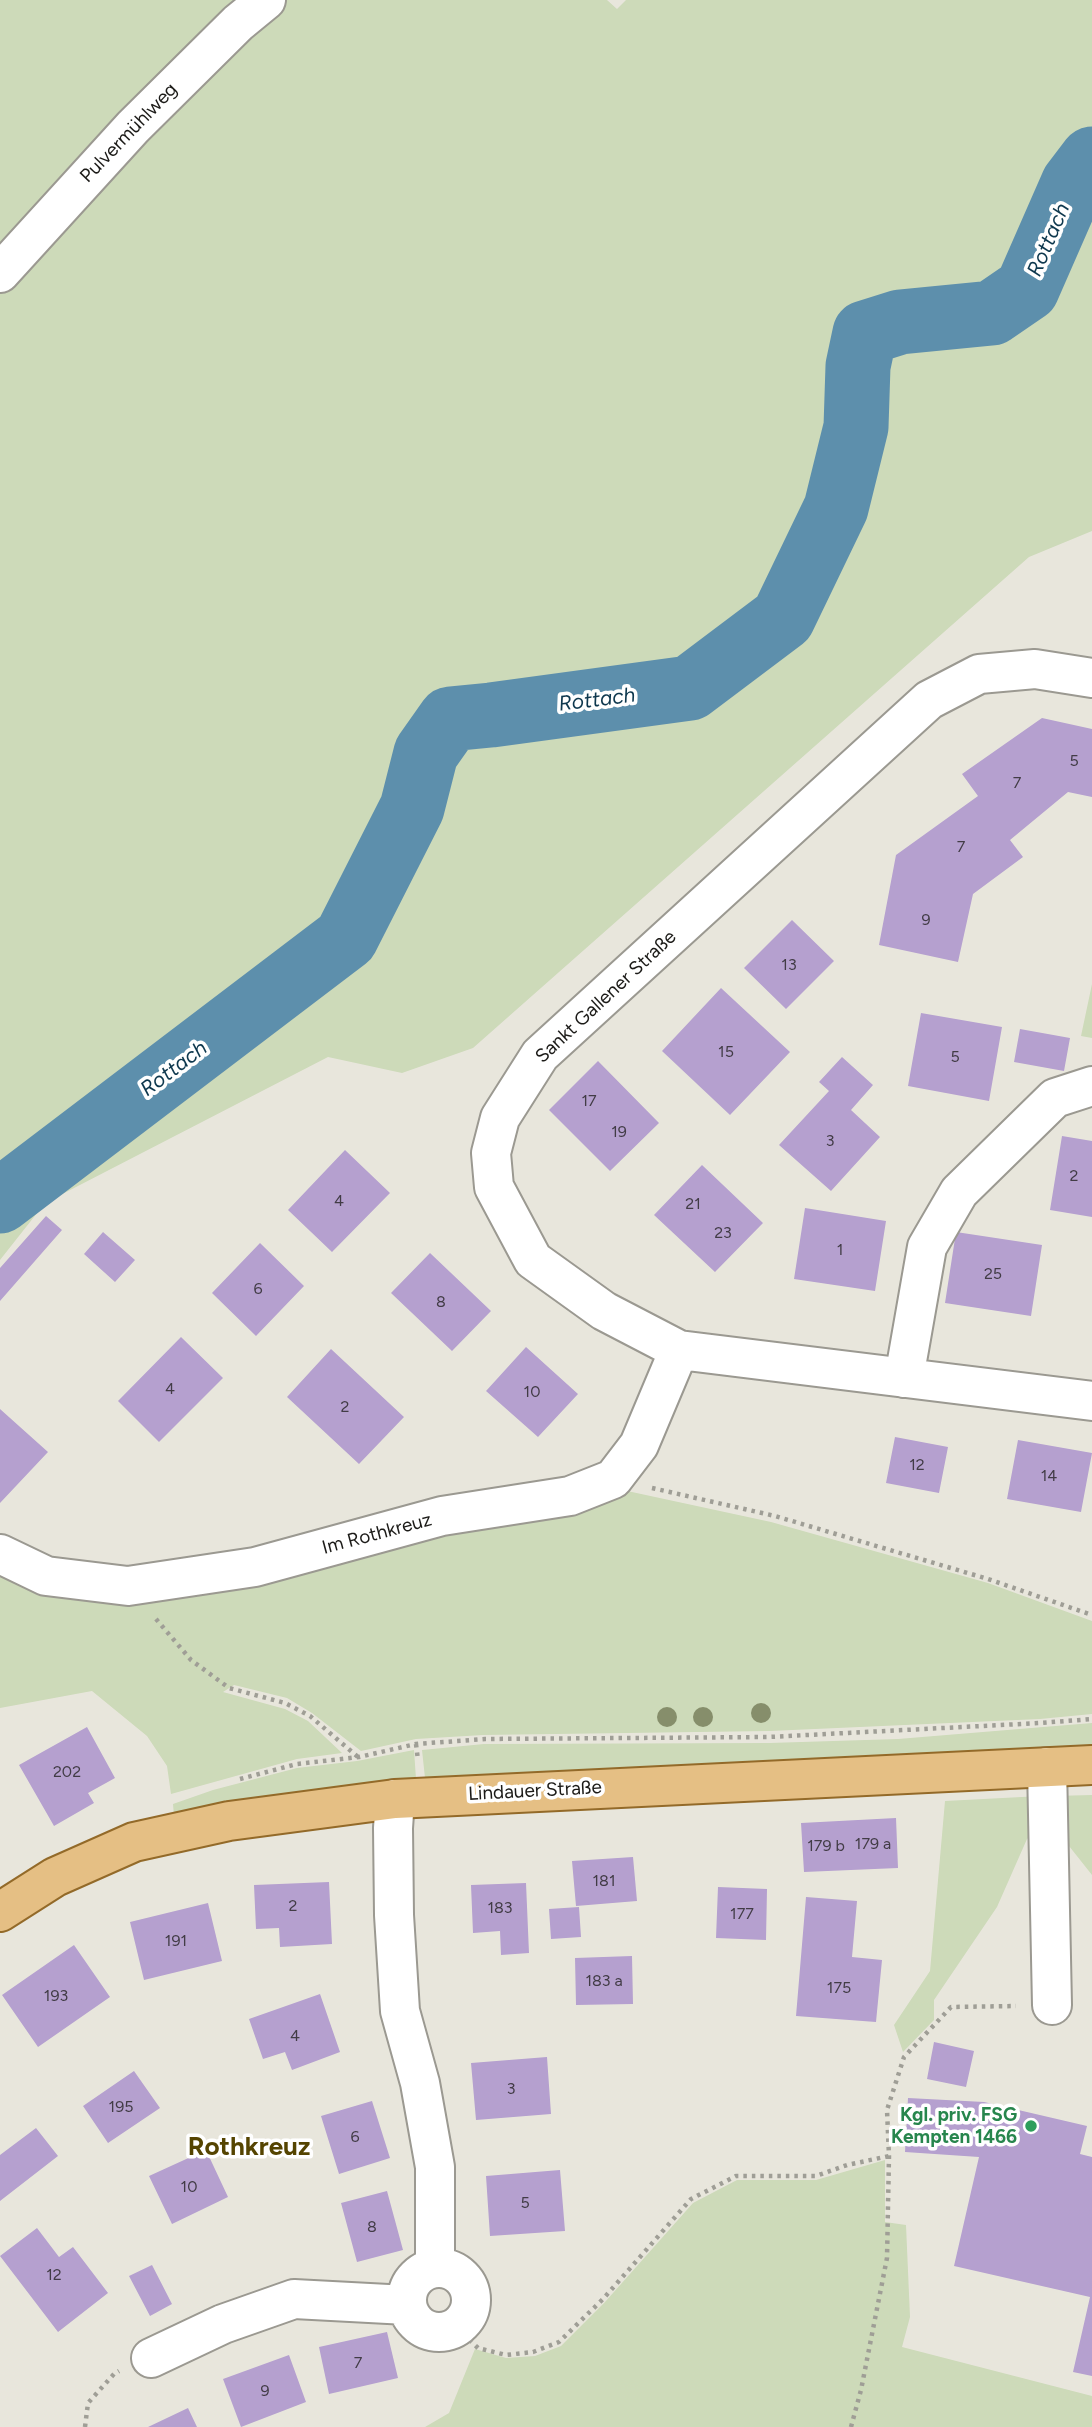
<!DOCTYPE html>
<html>
<head>
<meta charset="utf-8">
<style>
  body { margin:0 }
  canvas { display:block; background:#e8e6dc }
</style>
</head>
<body>
<canvas width="1092" height="2427"></canvas>
<script>
const c = document.querySelector('canvas').getContext('2d');
c.lineJoin = 'round';
function paint(path, color) { c.fillStyle = color; c.fill(path, 'evenodd'); }
const shape = rows => new Path2D(rows.map(r => 'M' + r).join(''));
function trace(path, color, width, dash) { c.strokeStyle = color; c.lineWidth = width; c.lineCap = dash ? 'butt' : 'round'; c.setLineDash(dash || []); c.stroke(path); }
function write(font, color, halo, rows, align = 'center') {
  c.font = font + ' Figtree,sans-serif'; c.lineWidth = 7; c.setLineDash([]); c.textBaseline = 'middle'; c.strokeStyle = halo; c.fillStyle = color; for (const [text, x, y, turn = 0] of rows) {
    c.save(); c.translate(x, y); c.rotate((+turn || 0) * Math.PI / 180); c.textAlign = isNaN(turn) ? turn : align; if (halo) c.strokeText(text, 0, 0); c.fillText(text, 0, 0); c.restore();
  }
}
paint(shape([
  [0,0,248,0,0,258],
  [278,0,607,0,617,9,626,0,1092,0,1092,531,1029,557,473,1048,402,1073,328,1057,45,1203,0,1260,0,288],
  [1092,984,1092,1038,1081,1036],
  [618,1489,771,1522,988,1583,1092,1621,1092,1714,1040,1719,770,1731,483,1735,416,1739,361,1751,312,1713,287,1698,234,1685,223,1692,285,1709,308,1721,342,1753,297,1759,171,1794,167,1766,147,1736,92,1691,0,1708,0,1560,45,1583],
  [1092,1723,1092,1748,425,1778,422,1750,484,1744,769,1743,898,1739],
  [414,1750,416,1779,174,1816,173,1804,213,1790,297,1768,357,1761],
  [1092,1795,1092,1875,1054,1827,1053,1796],
  [1041,1796,1042,1827,1027,1839,997,1907,934,2000,934,2020,903,2052,894,2025,930,1971,945,1801],
  [885,2160,885,2222,906,2225,910,2317,902,2347,1092,2396,1092,2427,425,2427,449,2413,475,2349,506,2358,535,2356,561,2346,605,2302,693,2203,737,2180,816,2180]
]), '#cddab9');
trace(shape([
  [0,1201,346,938,412,808,426,753,450,719,491,715,690,688,783,618,836,508,856,427,858,366,865,333,900,322,992,313,1027,289,1073,184,1092,159]
]), '#5d8fac', 65);
paint(shape([
  [1042,718,1092,729,1092,797,1068,792,1010,840,1023,857,973,894,958,962,879,945,896,855,978,796,962,774],
  [792,920,834,961,786,1009,744,968],
  [721,988,790,1052,730,1115,662,1051],
  [921,1013,1002,1027,989,1101,908,1086],
  [1020,1029,1070,1038,1064,1071,1014,1062],
  [842,1057,873,1085,851,1110,880,1137,831,1191,779,1145,829,1091,819,1082],
  [598,1061,659,1123,610,1171,549,1110],
  [1062,1136,1092,1141,1092,1217,1050,1210],
  [345,1150,390,1193,332,1252,288,1210],
  [702,1165,763,1223,715,1272,654,1215],
  [805,1208,886,1221,875,1291,794,1279],
  [46,1216,62,1230,0,1301,0,1268],
  [103,1232,135,1260,115,1282,84,1254],
  [956,1232,1042,1245,1031,1316,945,1303],
  [260,1243,304,1286,256,1336,212,1293],
  [430,1253,491,1311,452,1351,391,1293],
  [181,1337,223,1378,159,1442,118,1401],
  [526,1347,578,1394,538,1437,486,1391],
  [331,1349,404,1417,359,1464,287,1397],
  [0,1409,48,1452,0,1503],
  [895,1437,948,1447,939,1493,886,1483],
  [1018,1440,1092,1453,1081,1512,1007,1499],
  [87,1727,115,1778,88,1793,94,1803,54,1826,19,1765],
  [896,1818,898,1868,804,1872,801,1823],
  [633,1857,637,1901,576,1906,572,1861],
  [329,1882,332,1944,280,1947,279,1928,256,1929,254,1885],
  [526,1883,529,1953,501,1955,500,1931,473,1933,471,1885],
  [718,1887,767,1889,766,1940,716,1938],
  [806,1897,857,1901,852,1957,882,1960,876,2022,796,2016],
  [208,1903,222,1961,144,1980,130,1922],
  [579,1907,581,1937,551,1939,549,1909],
  [74,1945,110,1997,38,2047,2,1995],
  [632,1956,633,2004,576,2005,575,1958],
  [320,1994,340,2052,292,2070,285,2052,263,2059,249,2019],
  [934,2042,974,2051,966,2087,927,2079],
  [547,2057,551,2114,476,2120,471,2063],
  [134,2071,160,2108,108,2143,83,2106],
  [908,2098,984,2102,1087,2126,1080,2154,1092,2157,1092,2376,1073,2372,1090,2297,954,2266,979,2157,905,2152],
  [372,2101,390,2158,339,2174,321,2116],
  [36,2128,58,2156,0,2201,0,2155],
  [206,2150,228,2197,172,2224,149,2176],
  [560,2170,565,2231,490,2236,486,2176],
  [387,2191,403,2250,357,2262,341,2203],
  [37,2228,59,2257,73,2247,108,2293,58,2332,0,2256],
  [152,2265,172,2304,150,2316,129,2276],
  [387,2332,398,2378,329,2394,319,2347],
  [289,2355,306,2402,241,2427,223,2379],
  [188,2408,197,2427,148,2427]
]), '#b5a0cf');
const minor = shape([
  [0,273,133,127,238,23,266,0],
  [1092,678,1035,669,979,674,929,700,540,1055,500,1118,491,1153,494,1187,533,1260,604,1311,679,1350,1092,1401],
  [904,1378,927,1247,959,1192,1055,1098,1092,1086],
  [0,1554,46,1576,128,1586,255,1567,442,1516,570,1496,613,1479,639,1445,679,1350],
  [1047,1767,1052,2005],
  [395,1799,393,1828,394,1915,400,2011,420,2083,435,2167,435,2268],
  '407 2300a32 32 0 1 1 64 0a32 32 0 1 1-64 0Z',
  [151,2358,223,2324,294,2299,407,2305]
]);
const major = shape([
  [0,1912,55,1877,134,1842,229,1821,395,1799,1092,1765]
]);
trace(minor, '#9b9991', 42);
trace(major, '#936a29', 42);
trace(shape([
  [652,1488,775,1516,988,1579,1092,1615],
  [156,1619,191,1660,229,1688,285,1703,310,1716,358,1757],
  [416,1744,418,1760],
  [240,1779,297,1764,359,1757,416,1744,485,1739,769,1737,1040,1723,1092,1719],
  [457,2328,478,2348,506,2355,533,2352,559,2342,603,2299,691,2199,736,2176,816,2176,847,2165,889,2156],
  [85,2427,88,2403,114,2374,119,2371],
  [851,2427,861,2390,887,2258,889,2156,887,2110,904,2057,951,2007,1016,2006]
]), '#9f9e96', 4.5, [3.5, 5]);
trace(minor, '#fff', 38);
trace(major, '#e5bf84', 38);
c.fillStyle = '#868e6b';
for (const [x, y] of [
  [761,1713],
  [667,1717],
  [703,1717]
]) { c.beginPath(); c.arc(x, y, 10, 0, 2 * Math.PI); c.fill(); }
for (const [x, y, r, color] of [
  [1031,2126,7,"#2e9e5b"]
]) { const dot = new Path2D(); dot.arc(x, y, r, 0, 2 * Math.PI); c.fillStyle = color; c.fill(dot); trace(dot, '#fff', 2.5); }
write('16px', '#423c46', null, [
  ["5",1074,761],
  ["7",1017,783],
  ["7",961,847],
  ["9",926,920],
  ["13",789,965],
  ["15",726,1052],
  ["5",955,1057],
  ["17",589,1101],
  ["19",619,1132],
  ["3",830,1141],
  ["2",1074,1176],
  ["4",339,1201],
  ["21",693,1204],
  ["23",723,1233],
  ["1",840,1250],
  ["25",993,1274],
  ["6",258,1289],
  ["8",441,1302],
  ["4",170,1389],
  ["10",532,1392],
  ["2",345,1407],
  ["12",917,1465],
  ["14",1049,1476],
  ["202",67,1772],
  ["179 a",873,1844],
  ["179 b",826,1846],
  ["181",604,1881],
  ["2",293,1906],
  ["183",500,1908],
  ["177",742,1914],
  ["191",176,1941],
  ["183 a",604,1981],
  ["175",839,1988],
  ["193",56,1996],
  ["4",295,2036],
  ["3",511,2089],
  ["195",121,2107],
  ["6",355,2137],
  ["10",189,2187],
  ["5",525,2203],
  ["8",372,2227],
  ["12",54,2275],
  ["7",358,2363],
  ["9",265,2391]
]);
write('19px', '#1c1b18', '#fff', [
  ["Pulvermühlweg",129,133,-46],
  ["Sankt Gallener Straße",606,997,-43],
  ["Im Rothkreuz",377,1534,-15],
  ["Lindauer Straße",535,1791,-3]
]);
write('bold 19px', '#27864d', '#fff', [
  ["Kgl. priv. FSG",1017,2115],
  ["Kempten 1466",1017,2137]
], 'right');
write('italic 21px', '#0e384e', '#fff', [
  ["Rottach",1049,240,-67],
  ["Rottach",597,700,-7],
  ["Rottach",174,1069,-37]
]);
write('bold 26px', '#554401', '#fff', [
  ["Rothkreuz",249,2147]
]);
</script>
</body>
</html>
